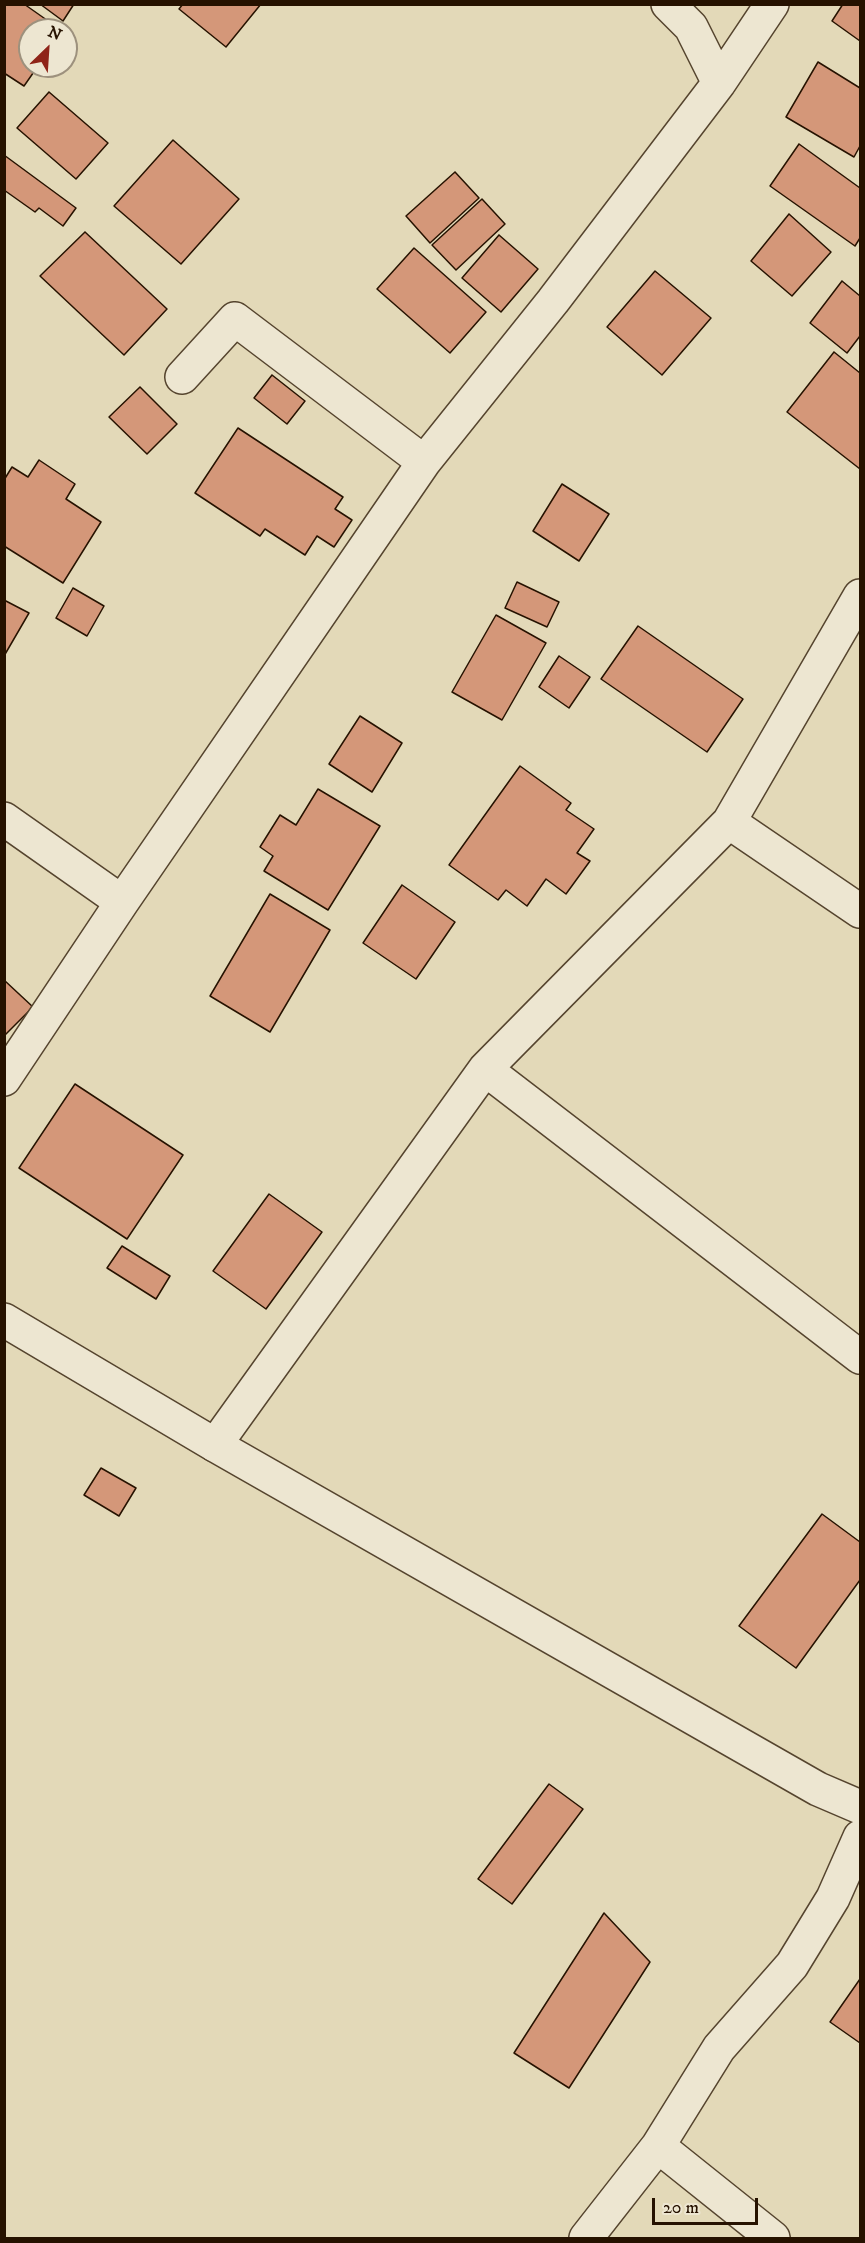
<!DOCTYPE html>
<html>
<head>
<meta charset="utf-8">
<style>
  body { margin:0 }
  #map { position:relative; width:865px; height:2243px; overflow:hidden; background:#e3d9b8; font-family:"IM FELL DW Pica",serif }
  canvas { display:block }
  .frame { position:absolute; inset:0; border:6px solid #261200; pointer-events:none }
  .north { position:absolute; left:18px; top:18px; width:60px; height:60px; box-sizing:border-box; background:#ede6d1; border:2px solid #9d917d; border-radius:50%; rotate:25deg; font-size:16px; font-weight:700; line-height:24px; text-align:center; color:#261200 }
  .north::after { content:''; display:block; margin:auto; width:21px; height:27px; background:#8f2418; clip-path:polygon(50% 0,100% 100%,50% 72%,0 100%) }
  .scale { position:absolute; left:652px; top:2198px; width:106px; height:27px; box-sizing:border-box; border:3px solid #261200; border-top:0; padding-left:8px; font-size:18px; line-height:21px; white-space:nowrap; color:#261200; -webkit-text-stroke:4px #ede6d1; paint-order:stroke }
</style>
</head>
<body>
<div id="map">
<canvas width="865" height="2243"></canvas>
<div class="frame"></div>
<div class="north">N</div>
<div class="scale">20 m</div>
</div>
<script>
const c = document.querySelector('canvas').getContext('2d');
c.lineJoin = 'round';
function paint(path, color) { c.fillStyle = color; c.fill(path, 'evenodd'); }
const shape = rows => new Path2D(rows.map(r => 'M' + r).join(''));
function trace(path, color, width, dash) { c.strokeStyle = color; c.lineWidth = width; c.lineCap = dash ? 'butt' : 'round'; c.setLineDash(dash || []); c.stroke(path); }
const building = shape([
  [4,4,24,4,61,30,30,30,30,66,38,66,24,86,4,73,4,4],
  [40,4,74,4,63,21,40,4],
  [183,4,261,4,226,47,179,9,183,4],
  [843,4,860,4,860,41,832,21,843,4],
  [818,62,860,88,860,146,854,157,786,117,818,62],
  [49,92,108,143,76,179,17,128,49,92],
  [173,140,239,199,181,264,114,206,173,140],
  [799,144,860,188,860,238,855,246,770,186,799,144],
  [4,155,76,208,63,226,39,208,35,212,4,190,4,155],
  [455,172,479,198,430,243,406,216,455,172],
  [482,199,505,224,456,270,432,245,482,199],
  [789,214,831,252,792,296,751,261,789,214],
  [85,232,167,309,124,355,40,276,85,232],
  [499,235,538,269,501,312,462,278,499,235],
  [414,248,486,312,450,353,377,289,414,248],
  [655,271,711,318,662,375,607,327,655,271],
  [842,281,860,296,860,336,847,353,810,323,842,281],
  [834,352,860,373,860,469,787,412,834,352],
  [272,375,305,401,287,424,254,398,272,375],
  [140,387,177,424,147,454,109,417,140,387],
  [238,428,343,497,335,509,352,520,334,547,317,536,305,555,265,529,260,536,195,493,238,428],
  [39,460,75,484,66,499,101,522,63,583,4,546,4,480,12,467,28,477,39,460],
  [562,484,609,514,579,561,533,531,562,484],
  [517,582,559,602,547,627,505,608,517,582],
  [73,588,104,606,87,636,56,618,73,588],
  [4,600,29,613,4,656,4,600],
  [496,615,546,643,502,720,452,692,496,615],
  [638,626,743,699,707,752,601,679,638,626],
  [559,656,590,677,569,708,539,687,559,656],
  [360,716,402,743,372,792,329,764,360,716],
  [520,766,571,803,566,810,594,829,577,853,590,861,566,894,546,879,527,906,506,890,498,900,449,865,520,766],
  [318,789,380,826,328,910,264,871,273,856,260,847,280,815,296,825,318,789],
  [402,885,455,922,416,979,363,943,402,885],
  [270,894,330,930,270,1032,210,996,270,894],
  [4,980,33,1007,4,1036,4,980],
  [75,1084,183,1155,127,1239,19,1168,75,1084],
  [269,1194,322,1232,266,1309,213,1271,269,1194],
  [122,1246,170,1276,156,1299,107,1268,122,1246],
  [101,1468,136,1488,119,1516,84,1495,101,1468],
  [822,1514,860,1542,860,1580,796,1668,739,1626,822,1514],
  [549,1784,583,1809,512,1904,478,1879,549,1784],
  [604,1913,650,1962,569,2088,514,2053,604,1913],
  [860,1979,860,2043,830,2022,860,1979]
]);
paint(building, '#d49779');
trace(building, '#261200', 1.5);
const minor = shape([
  [668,4,691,27,719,83],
  [182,377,235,319,424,462],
  [4,819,122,902],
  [729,822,860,911],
  [485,1069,860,1357],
  [4,1079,122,902,424,462,553,301,719,83,772,4],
  [215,1445,485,1069,729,822,860,596],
  [658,2146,773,2238],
  [586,2238,658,2146,719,2048,792,1965,833,1898,860,1837]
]);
const tertiary = shape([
  [4,1320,215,1445,818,1789,860,1807]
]);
trace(minor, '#55442e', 36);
trace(tertiary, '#55442e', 36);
trace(minor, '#ede6d1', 33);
trace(tertiary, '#ede6d1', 33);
</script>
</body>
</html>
